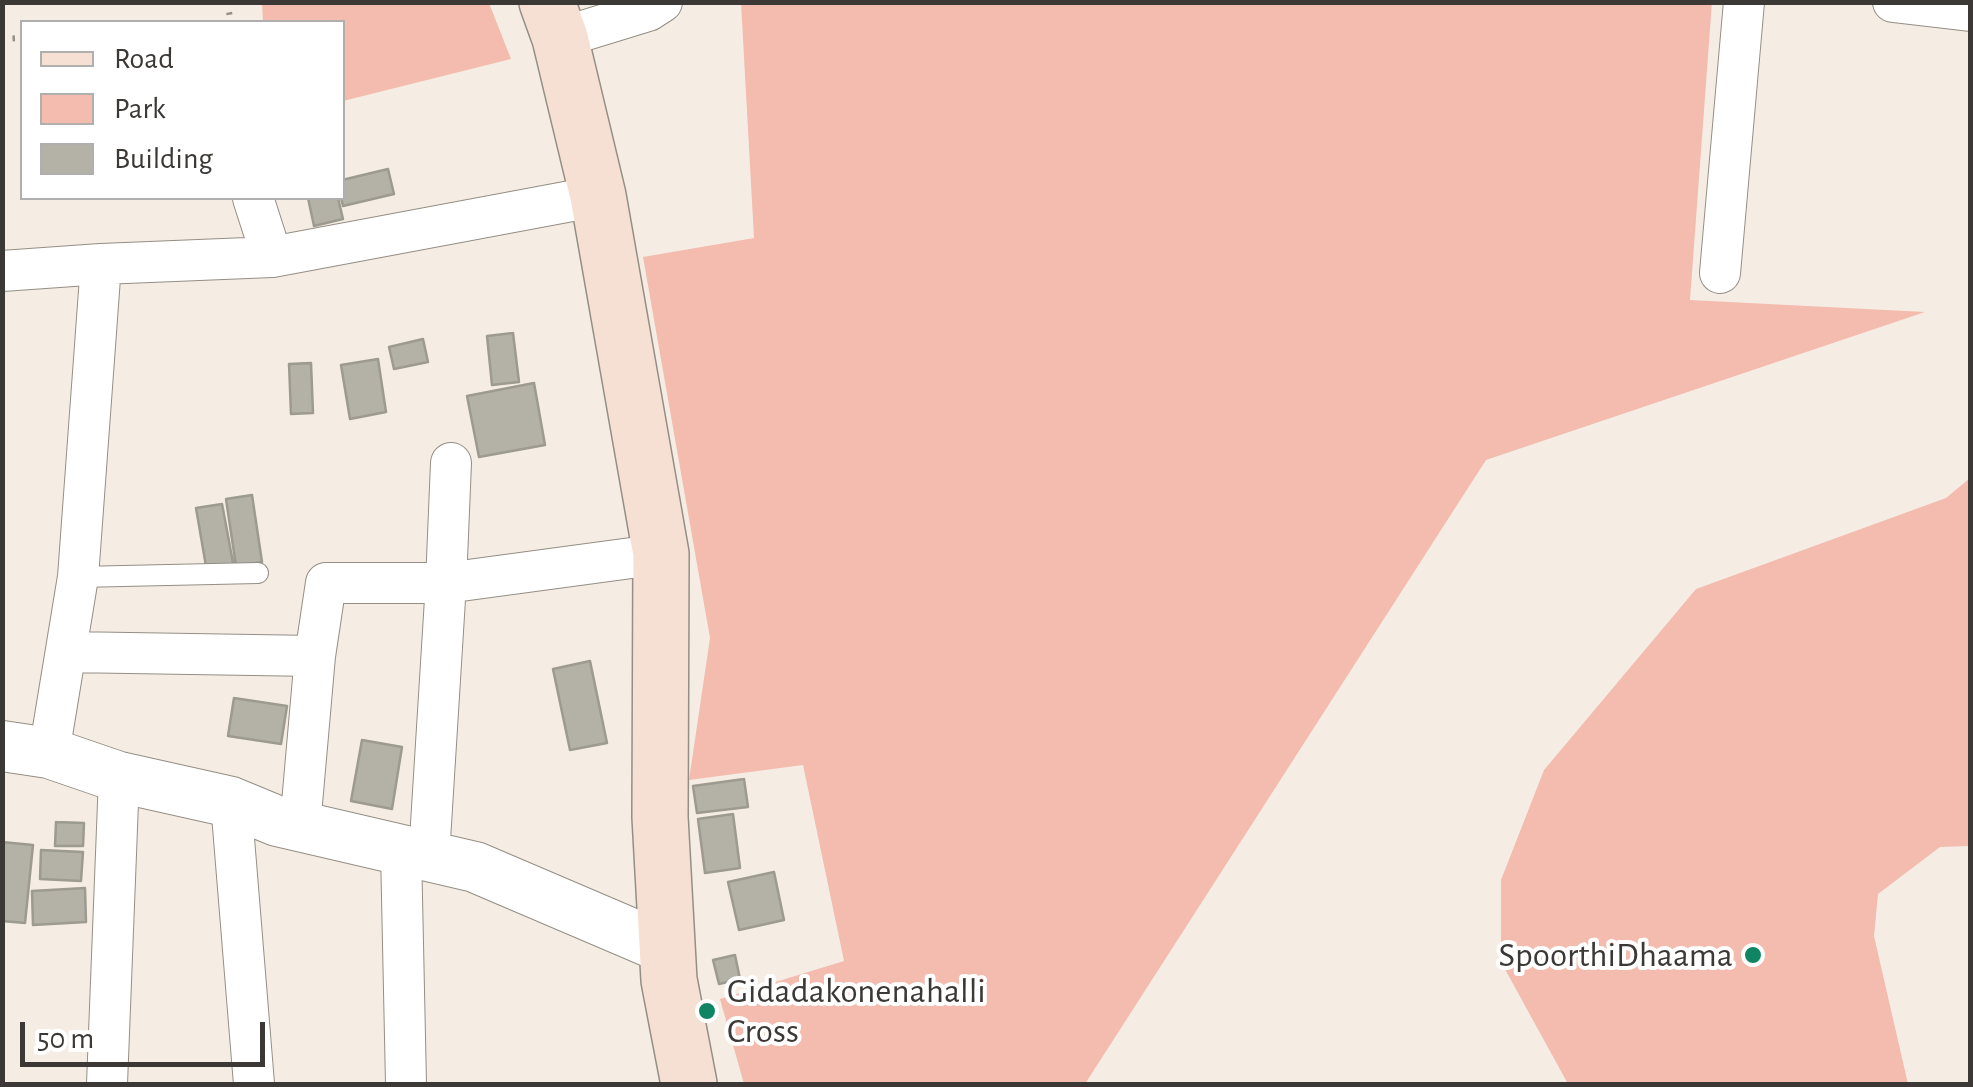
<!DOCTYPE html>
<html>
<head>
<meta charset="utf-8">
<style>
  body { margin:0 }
  #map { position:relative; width:1973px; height:1087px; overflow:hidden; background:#f5ede4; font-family:"Alegreya Sans",sans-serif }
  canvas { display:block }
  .frame { position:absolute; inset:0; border:5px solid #3b3835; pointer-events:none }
  .legend { position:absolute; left:20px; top:20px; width:325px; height:180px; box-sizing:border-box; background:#fff; border:2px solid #b1afae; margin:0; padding:12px 18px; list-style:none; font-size:30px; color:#3b3835 }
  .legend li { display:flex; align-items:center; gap:20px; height:50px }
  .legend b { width:50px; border:2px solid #b1afae }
  .scale { position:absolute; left:20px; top:1022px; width:245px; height:45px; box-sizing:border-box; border:5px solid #3b3835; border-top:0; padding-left:12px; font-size:30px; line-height:35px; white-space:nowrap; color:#3b3835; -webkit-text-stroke:8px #fff; paint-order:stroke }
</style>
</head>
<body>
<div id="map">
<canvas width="1973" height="1087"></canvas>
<div class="frame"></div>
<ul class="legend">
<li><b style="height:12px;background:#f6e0d3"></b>Road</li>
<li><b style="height:28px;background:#f3bcaf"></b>Park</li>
<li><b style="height:28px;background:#b4b1a7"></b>Building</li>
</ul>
<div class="scale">50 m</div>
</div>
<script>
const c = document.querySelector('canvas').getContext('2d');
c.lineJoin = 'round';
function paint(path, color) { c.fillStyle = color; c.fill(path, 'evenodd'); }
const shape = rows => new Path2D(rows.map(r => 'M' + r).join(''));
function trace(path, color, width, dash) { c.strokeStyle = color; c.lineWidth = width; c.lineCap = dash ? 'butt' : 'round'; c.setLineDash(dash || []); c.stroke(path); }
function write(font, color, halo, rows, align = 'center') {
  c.font = font + ' "Alegreya Sans",sans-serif'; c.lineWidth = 8; c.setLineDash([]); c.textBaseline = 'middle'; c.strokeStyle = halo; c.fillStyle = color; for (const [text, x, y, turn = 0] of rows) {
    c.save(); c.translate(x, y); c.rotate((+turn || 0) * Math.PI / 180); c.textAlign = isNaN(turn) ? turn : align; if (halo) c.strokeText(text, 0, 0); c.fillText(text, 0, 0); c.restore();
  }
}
paint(shape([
  [1712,2,1690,300,1925,312,1486,460,1085,1084,744,1084,720,999,844,961,803,765,689,780,710,638,643,257,754,238,741,3],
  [262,3,489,3,511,59,343,101,342,22,263,22],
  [1970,478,1970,846,1940,847,1878,894,1874,936,1908,1084,1568,1084,1501,962,1501,880,1544,770,1696,589,1946,498]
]), '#f3bcaf');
const building = shape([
  [388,169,394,194,343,206,341,198,342,198,342,180,388,169],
  [308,198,338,198,343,219,314,226,308,198],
  [513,333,519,382,492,385,487,336,513,333],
  [423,339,428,362,394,369,389,347,423,339],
  [378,359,386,412,350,419,341,365,378,359],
  [311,363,313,413,291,414,289,364,311,363],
  [534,383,545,445,479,457,467,396,534,383],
  [252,495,262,562,236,566,226,499,252,495],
  [222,504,234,568,207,572,196,508,222,504],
  [590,661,607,743,570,750,553,669,590,661],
  [234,698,287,706,281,744,228,736,234,698],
  [362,740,402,747,392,809,351,801,362,740],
  [744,779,748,807,697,813,693,786,744,779],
  [733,814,740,868,705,873,698,819,733,814],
  [56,822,84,823,83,846,55,846,56,822],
  [2,842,33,845,25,923,2,921,2,842],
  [41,850,83,852,81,881,40,879,41,850],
  [774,872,784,920,739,930,728,882,774,872],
  [85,888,86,922,33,925,32,891,85,888],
  [735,955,740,979,719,984,713,960,735,955]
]);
paint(building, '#b4b1a7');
trace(building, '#9d9a90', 2.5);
const service = shape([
  [78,577,258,573]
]);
const minor = shape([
  [1893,2,1970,11],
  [560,38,648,11,662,2],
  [253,198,272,257],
  [2,271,101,264,272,257,598,196],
  [1720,273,1744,2],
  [67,652,315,656,300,826],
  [315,656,326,583,446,583,451,463],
  [49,753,78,577,101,264],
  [231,802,254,1084],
  [401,850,406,1084],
  [429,856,446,583,661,554],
  [107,1084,119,777]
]);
const tertiary = shape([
  [2,746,49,753,119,777,231,802,277,821,475,867,667,949]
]);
const secondary = shape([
  [547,2,560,38,598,196,661,554,660,817,669,980,689,1084]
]);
trace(service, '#948e85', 22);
trace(minor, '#948e85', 42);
trace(tertiary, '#948e85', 52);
trace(secondary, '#948e85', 58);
trace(shape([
  [227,2,231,22],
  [2,39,22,38]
]), '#958f89', 6, [2.5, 8]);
trace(service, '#fff', 20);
trace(minor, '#fff', 40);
trace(tertiary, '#fff', 50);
trace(secondary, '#f6e0d3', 55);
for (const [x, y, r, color] of [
  [1753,955,10,"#108564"],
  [707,1011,10,"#108564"]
]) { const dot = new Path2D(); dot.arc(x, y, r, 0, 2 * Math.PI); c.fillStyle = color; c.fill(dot); trace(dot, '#fff', 4); }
write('35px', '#3b3835', '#fff', [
  ["SpoorthiDhaama",1733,955],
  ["Gidadakonenahalli",727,991,"left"],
  ["Cross",727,1031,"left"]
], 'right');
</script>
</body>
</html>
